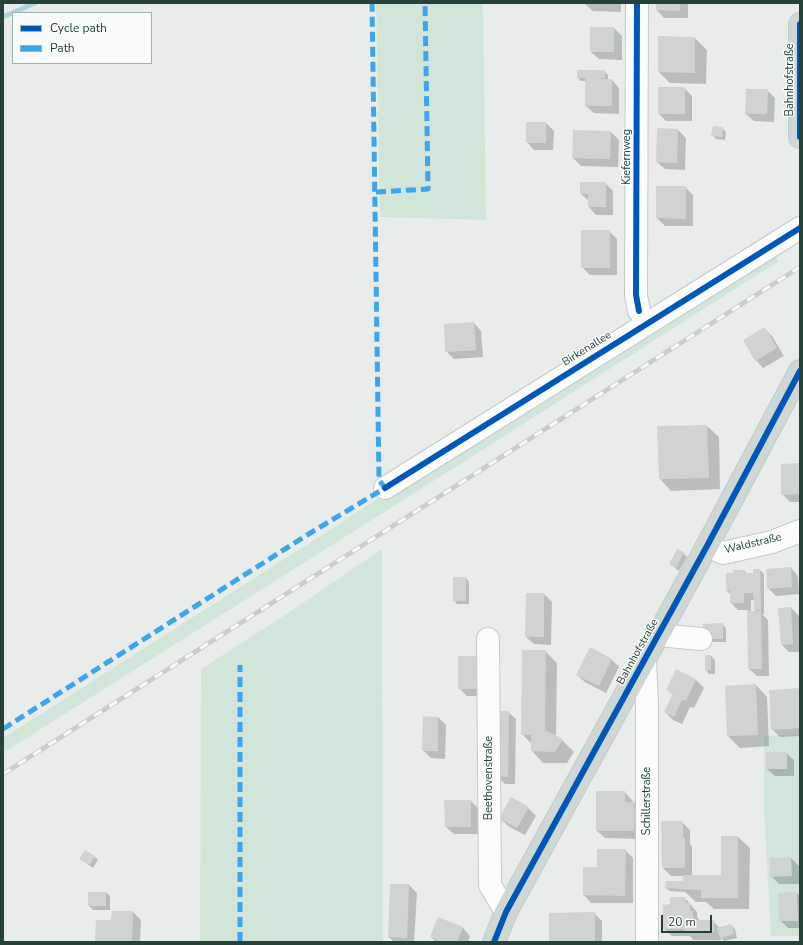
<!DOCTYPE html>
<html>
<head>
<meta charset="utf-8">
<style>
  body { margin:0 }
  #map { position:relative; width:803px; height:945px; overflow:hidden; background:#e8edeb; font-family:"Nunito Sans",sans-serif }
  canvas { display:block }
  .frame { position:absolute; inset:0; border:4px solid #24423a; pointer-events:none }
  .legend { position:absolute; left:12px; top:12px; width:140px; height:52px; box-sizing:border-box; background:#f7fbf9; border:1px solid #a3b1ad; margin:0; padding:5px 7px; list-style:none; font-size:12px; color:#24423a }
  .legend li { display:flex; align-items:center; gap:8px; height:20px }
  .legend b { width:20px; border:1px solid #a3b1ad }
  .scale { position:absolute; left:661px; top:915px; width:51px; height:18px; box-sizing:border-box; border:2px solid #24423a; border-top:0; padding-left:5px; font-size:12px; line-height:14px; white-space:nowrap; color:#24423a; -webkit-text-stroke:3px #f7fbf9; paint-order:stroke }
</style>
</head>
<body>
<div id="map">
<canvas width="803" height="945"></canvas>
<div class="frame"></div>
<ul class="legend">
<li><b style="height:5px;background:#0057b8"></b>Cycle path</li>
<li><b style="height:5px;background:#3ea4ec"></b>Path</li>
</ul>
<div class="scale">20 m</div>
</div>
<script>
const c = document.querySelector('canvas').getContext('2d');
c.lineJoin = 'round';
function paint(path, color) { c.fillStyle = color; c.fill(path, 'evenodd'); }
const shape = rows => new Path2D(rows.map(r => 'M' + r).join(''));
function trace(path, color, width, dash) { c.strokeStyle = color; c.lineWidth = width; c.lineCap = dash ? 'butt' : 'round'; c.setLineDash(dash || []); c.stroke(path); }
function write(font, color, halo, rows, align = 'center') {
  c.font = font + ' "Nunito Sans",sans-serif'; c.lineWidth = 3; c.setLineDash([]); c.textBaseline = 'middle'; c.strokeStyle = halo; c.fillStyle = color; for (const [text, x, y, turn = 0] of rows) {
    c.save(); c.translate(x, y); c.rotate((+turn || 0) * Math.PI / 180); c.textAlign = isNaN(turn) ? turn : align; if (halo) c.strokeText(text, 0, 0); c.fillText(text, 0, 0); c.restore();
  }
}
paint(shape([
  [376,3,483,3,486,220,380,217],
  [773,253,779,261,465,461,3,753,3,738,333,528,516,407],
  [382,549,383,942,200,942,201,669,285,615],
  [800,734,800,936,771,936,764,810,764,736]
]), '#d1e6d8');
paint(shape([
  [621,3,621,12,593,11,585,4],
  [657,3,688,3,688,18,664,18,657,10],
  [614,28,622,36,622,60,599,59,591,52],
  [695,38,707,50,706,84,670,83,659,72],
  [604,71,608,75,608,80,612,80,619,88,619,114,594,113,586,106,586,81,581,81,578,78],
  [684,88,692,96,692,121,666,121,659,114],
  [767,90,775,98,774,122,754,121,746,114],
  [546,123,554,131,553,150,534,150,527,142],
  [722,128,726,132,725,140,716,139,713,135],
  [658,129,678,130,686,138,685,170,665,169,657,162],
  [611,132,619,140,618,167,581,166,573,158],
  [605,183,613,191,613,215,596,215,589,207,589,201,581,194],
  [685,187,693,195,693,226,665,226,657,218],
  [609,231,617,239,617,275,590,275,582,267],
  [474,323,481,331,483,357,454,359,446,351],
  [765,329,772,336,784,356,763,368,756,360],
  [707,426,719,437,720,489,671,491,660,479],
  [800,464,800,502,790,502,782,494],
  [683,553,687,557,679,571,670,564],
  [791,568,798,576,799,594,776,596,768,588],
  [760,570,764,574,764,614,762,614,768,620,769,676,757,676,749,669,748,610,738,610,731,603,731,595,727,591,734,574,745,571,747,574,753,574],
  [751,600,754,600,755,610,757,612,751,612],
  [466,578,469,582,469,604,457,604,454,600],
  [544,594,552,602,551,645,534,644,526,637],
  [791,608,799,616,800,652,789,652,782,645],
  [722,624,726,628,726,642,708,642],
  [545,651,557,663,556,737,562,740,574,752,567,763,543,763,532,751,532,744,522,734],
  [706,656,711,656,715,660,715,674,709,674,706,670],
  [477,657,485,665,485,696,467,696,459,688],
  [612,660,619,667,606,693,585,682,577,675],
  [676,671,696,680,704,688,694,708,690,707,682,724,673,720,665,712,673,695,667,689],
  [756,685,767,697,769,746,740,748,728,736,726,686],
  [800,689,800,736,780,737,772,729],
  [508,712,516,719,515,784,505,784,497,776],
  [424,717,438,717,446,725,445,759,431,758,423,750],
  [786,753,794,760,794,776,775,776,767,769],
  [625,792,641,811,641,839,605,838,597,831],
  [471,801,478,808,478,834,454,834,446,827],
  [528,808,536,816,525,835,508,826,500,818],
  [682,822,690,830,690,844,692,847,692,876,722,876,738,837,750,848,749,909,714,909,706,902,696,902,685,892,670,891,666,888,684,883,684,876,671,876,663,868],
  [625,850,633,858,633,903,591,903,584,895],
  [94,856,98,860,93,868,80,859],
  [791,858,799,866,799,884,779,884,771,876],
  [409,885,417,893,414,942,394,942,389,937],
  [89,892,106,892,110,896,110,910,93,910,89,906],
  [797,893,800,896,800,928,788,928,780,920],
  [685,898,697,912,697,917,700,921,713,921,720,928,731,925,735,929,737,938,724,941,721,938,721,940,693,940,690,936,672,936,664,929,671,905],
  [133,912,141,920,140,942,96,942],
  [594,913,602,921,602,942,550,942],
  [439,918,463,928,470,936,468,942,436,942,431,937]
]), '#0003');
trace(shape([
  [3,17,35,3]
]), '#a9d4db', 5);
paint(shape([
  [656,3,680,3,680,11,656,10],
  [590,27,614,27,614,52,590,52],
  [658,36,695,37,695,73,658,72],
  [577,70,605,70,605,78,593,79,612,79,612,106,585,106,585,78,577,78],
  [658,87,685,87,685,114,658,114],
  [746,89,768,89,767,114,745,114],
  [526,122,546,122,546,143,526,143],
  [713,126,723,127,722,137,711,136],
  [657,128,678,129,677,163,656,162],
  [573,130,611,131,610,159,572,158],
  [580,182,606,182,606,207,588,207,588,194,580,194],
  [656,186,686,186,686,219,656,218],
  [581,230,610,230,610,268,581,268],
  [474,322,476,350,445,352,444,324],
  [765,327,777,348,755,361,743,340],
  [707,425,709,478,659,479,657,426],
  [800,463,800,494,781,495,781,464],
  [677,549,684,552,676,568,669,564],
  [791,567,792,587,767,589,766,569],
  [753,569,760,569,761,610,754,610,753,593,744,593,744,603,730,603,730,591,726,591,726,573,733,573,733,570,745,570,745,573,753,573],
  [453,577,466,577,466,601,453,601],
  [526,593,544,593,544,637,525,637],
  [791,607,793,644,781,645,778,608],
  [747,611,761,611,762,669,748,669],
  [723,623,723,639,704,639,703,624],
  [590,647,612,659,599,686,576,675],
  [522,650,546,650,545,730,563,739,555,752,531,751,531,735,521,735],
  [705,655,711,655,711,670,705,670],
  [458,656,477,656,478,689,458,689],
  [676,669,696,679,686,701,682,700,674,717,664,712,673,693,666,690],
  [756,684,758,735,727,736,725,686],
  [800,688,800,728,771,730,769,690],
  [497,711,509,711,508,777,496,776],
  [423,716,438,717,438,751,422,751],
  [766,752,787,752,787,769,766,769],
  [596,791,625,791,625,802,634,802,634,831,596,831],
  [511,797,529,807,517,828,499,818],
  [444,800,471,800,471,827,445,827],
  [661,821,683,821,683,838,685,838,685,868,662,868],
  [721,836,738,836,738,898,701,898,701,890,665,888,666,881,683,881,683,875,721,875],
  [597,849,626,849,625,896,583,895,583,867,597,867],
  [85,850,95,856,89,865,79,859],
  [791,857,792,876,770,877,770,858],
  [390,884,409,884,407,938,388,937],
  [88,892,106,892,106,906,88,906],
  [797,892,798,921,779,921,778,893],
  [670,897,686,897,686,903,690,903,690,911,693,911,693,920,714,920,714,932,684,932,684,929,663,929,663,905,670,904],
  [112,911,133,911,132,942,95,942,96,920,111,920],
  [595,912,595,942,549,942,549,913],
  [438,917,463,927,457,942,442,942,430,937],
  [731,924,734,934,720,938,717,928]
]), '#cfd4d2');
const minor = shape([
  [637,3,636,295,639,311],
  [385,488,800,228],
  [707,546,723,553,772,542,800,531],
  [658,635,701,639],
  [488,639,490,885,506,912],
  [645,660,647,705,647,942]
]);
const major = shape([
  [800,24,800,137],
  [494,942,506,912,707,546,800,371]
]);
trace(minor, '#c5cac8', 24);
trace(major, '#c3ccc9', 24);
trace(minor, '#fcfcfc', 22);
trace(major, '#cfd7d5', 22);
const rail = shape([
  [3,774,800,267]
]);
trace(rail, '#c9cdcc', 4.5);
trace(rail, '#f7fbf9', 3, [9]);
trace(shape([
  [376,192,428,189,425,3],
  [3,729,307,535,385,488,379,480,372,3],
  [240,942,240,665]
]), '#3ea4ec', 5, [10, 5]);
trace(shape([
  [637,3,636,295,639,311],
  [800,24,800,137],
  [385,488,800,228],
  [494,942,506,912,707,546,800,371]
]), '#0057b8', 6);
write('11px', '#24423a', '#f7fbf9', [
  ["Bahnhofstraße",790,80,-90],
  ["Kiefernweg",627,157,-90],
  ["Birkenallee",587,349,-32],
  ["Waldstraße",753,544,-13],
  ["Bahnhofstraße",638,652,-61],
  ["Beethovenstraße",489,778,-90],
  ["Schillerstraße",647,801,-90]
]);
</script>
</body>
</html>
